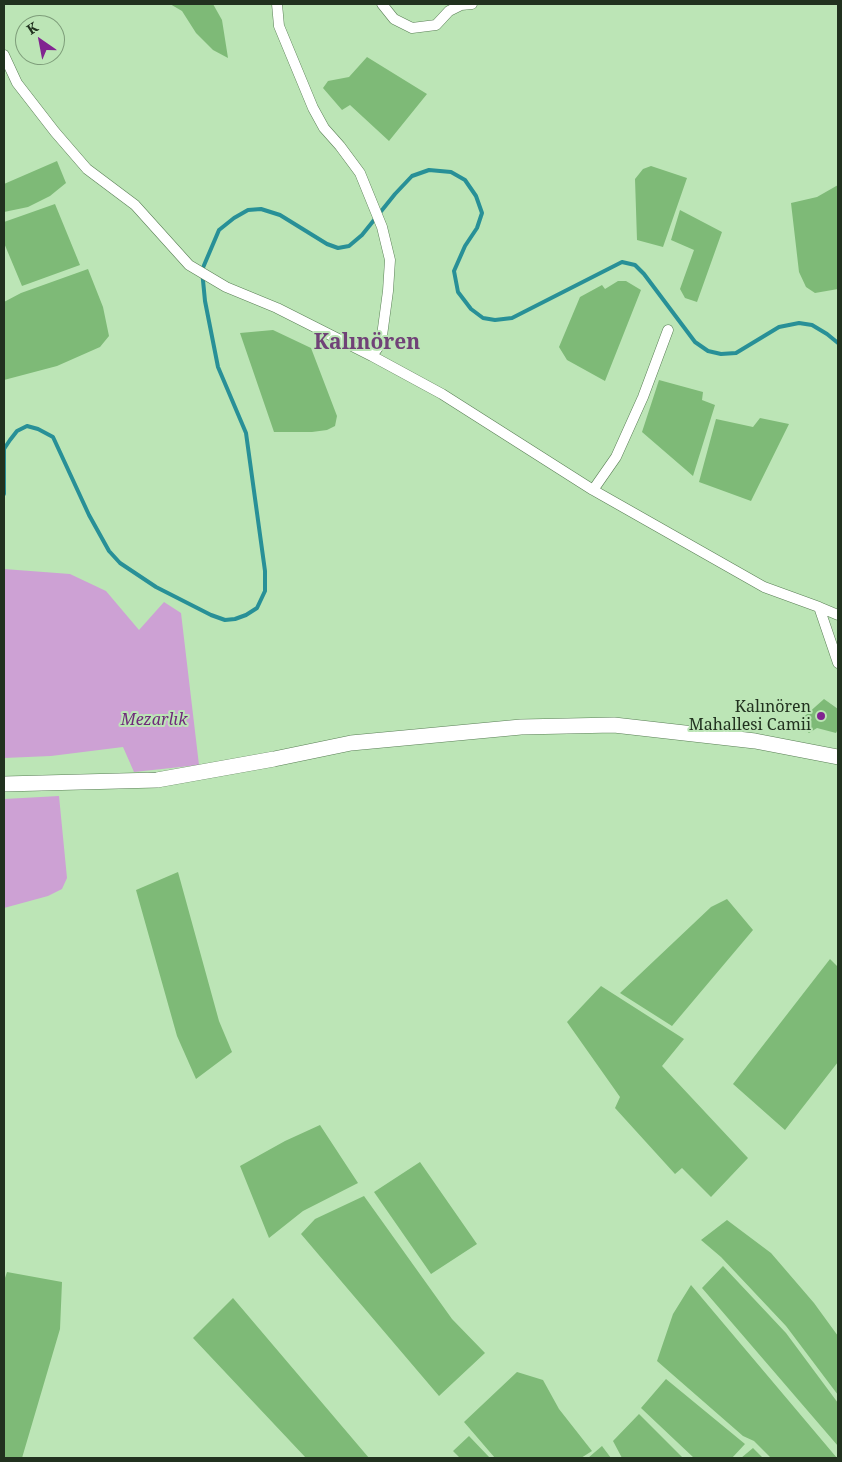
<!DOCTYPE html>
<html>
<head>
<meta charset="utf-8">
<style>
	body { margin:0 }
	#map { position:relative; width:842px; height:1462px; overflow:hidden; background:#bce5b6; font-family:"Noto Serif",serif }
	canvas { display:block }
	.frame { position:absolute; inset:0; border:5px solid #21311f; pointer-events:none }
	.north { position:absolute; left:15px; top:15px; width:50px; height:50px; box-sizing:border-box; background:#bce5b6; border:1px solid #7e9d7a; border-radius:50%; rotate:327deg; font-size:14px; font-weight:700; line-height:20px; text-align:center; color:#21311f }
	.north::after { content:''; display:block; margin:auto; width:18px; height:22px; background:#812490; clip-path:polygon(50% 0,100% 100%,50% 72%,0 100%) }
</style>
</head>
<body>
<div id="map">
<canvas width="842" height="1462"></canvas>
<div class="frame"></div>
<div class="north">K</div>
</div>
<script>
const ctx = document.querySelector('canvas').getContext('2d');
ctx.lineJoin = 'round';
function fill(path, color) {
  ctx.fillStyle = color;
  ctx.fill(path, 'evenodd');
}
function toPath(rows) {
  const path = new Path2D();
  for (const r of rows) {
    path.moveTo(r[0], r[1]);
    for (let i = 2; i < r.length; i += 2) path.lineTo(r[i], r[i + 1]);
  }
  return path;
}
function strokePath(path, color, width, dash) {
  ctx.strokeStyle = color;
  ctx.lineWidth = width;
  ctx.lineCap = dash ? 'butt' : 'round';
  ctx.setLineDash(dash || []);
  ctx.stroke(path);
}
function drawText(font, color, halo, rows, align = 'center') {
  ctx.font = font + ' "Noto Serif",serif';
  ctx.lineWidth = 4;
  ctx.setLineDash([]);
  ctx.textBaseline = 'middle';
  ctx.strokeStyle = halo;
  ctx.fillStyle = color;
  for (const [text, x, y, turn = 0] of rows) {
    ctx.save();
    ctx.translate(x, y);
    ctx.rotate((+turn || 0) * Math.PI / 180);
    ctx.textAlign = isNaN(turn) ? turn : align;
    if (halo) ctx.strokeText(text, 0, 0);
    ctx.fillText(text, 0, 0);
    ctx.restore();
  }
}
const green = toPath([
	[4,569,70,574,106,591,139,630,164,602,181,613,199,765,134,772,123,747,51,756,4,758],
	[59,796,67,878,62,889,48,896,4,908,4,799]
]);
const stream = toPath([
	[4,494,4,449,10,440,17,431,27,426,38,429,53,437,89,515,109,551,120,563,156,587,211,615,225,620,235,619,246,615,257,608,265,591,265,571,246,433,218,367,205,301,202,270,219,230,234,218,248,210,261,209,280,215,327,244,338,248,349,246,362,235,395,194,412,176,429,170,451,172,465,180,476,196,482,213,477,228,465,246,454,271,458,292,471,309,483,318,495,320,512,318,622,262,635,265,644,274,695,342,708,351,721,354,736,353,779,327,799,323,812,325,827,334,838,343]
]);
const building = toPath([
	[170,4,213,4,222,20,228,58,213,50,196,33,182,11],
	[367,57,427,94,389,141,350,105,342,110,323,88,328,81,349,77],
	[57,161,66,183,50,196,28,207,4,212,4,184],
	[651,166,687,178,663,247,637,240,635,179,643,169],
	[838,185,838,289,815,293,806,287,799,272,791,203,817,197],
	[55,204,80,265,22,286,4,243,4,222],
	[680,210,722,232,697,302,685,298,680,289,694,250,671,240],
	[88,269,103,307,109,336,100,347,57,366,4,380,4,302,21,293],
	[618,281,626,281,641,290,605,381,567,360,559,347,580,297,602,285,605,289],
	[273,330,311,348,337,416,335,426,327,430,312,432,274,432,240,333],
	[659,380,703,392,702,400,715,405,693,476,642,432],
	[760,418,789,424,751,501,699,482,716,419,753,427],
	[824,699,838,709,838,729,836,733,817,728,809,733,797,723],
	[178,872,219,1021,232,1052,196,1079,177,1036,136,890],
	[727,899,753,930,672,1026,620,993,711,907],
	[830,959,838,967,838,1062,785,1130,733,1084],
	[601,986,684,1039,662,1066,748,1158,711,1197,682,1168,675,1174,615,1108,620,1097,567,1022],
	[320,1125,358,1183,303,1211,269,1238,240,1166,285,1141],
	[420,1162,477,1244,431,1274,374,1192],
	[364,1196,452,1319,485,1353,439,1396,301,1234,315,1219],
	[727,1220,771,1253,814,1303,838,1336,838,1395,786,1326,721,1257,701,1240],
	[723,1266,786,1333,838,1403,838,1446,702,1288],
	[7,1272,62,1282,60,1329,22,1458,4,1458,4,1281],
	[691,1285,837,1458,771,1458,754,1441,743,1436,657,1361,673,1314],
	[233,1298,369,1458,306,1458,193,1338],
	[517,1372,543,1380,559,1409,592,1451,581,1458,495,1458,464,1422],
	[666,1379,745,1444,732,1458,694,1458,641,1408],
	[639,1414,683,1458,622,1458,613,1441],
	[469,1436,490,1458,460,1458,453,1451],
	[602,1446,611,1458,588,1458],
	[753,1448,763,1458,741,1458]
]);
const street = toPath([
	[277,4,279,26,313,108,324,128,340,146,360,173,382,227,390,260,388,291,381,343,372,356],
	[382,4,394,19,412,28,436,25,449,11,461,5,472,4],
	[4,55,17,83,55,132,87,169,135,205,189,265,226,287,277,308,372,356,442,394,593,490,764,587,819,607,838,615],
	[593,490,616,457,643,397,668,330],
	[819,607,838,663]
]);
const secondary = toPath([
	[4,784,157,780,274,759,351,743,521,727,614,725,755,741,838,757]
]);
const markers = [
	[821,716,5,"#812490"]
];
const poiNames = [
	["Kalınören",811,707],
	["Mahallesi Camii",811,725]
];
const parkNames = [
	["Mezarlık",154,720]
];
const districtNames = [
	["Kalınören",367,343]
];
fill(green, '#cda1d4');
strokePath(stream, '#289097', 4);
fill(building, '#7eba77');
strokePath(street, '#597f55', 11);
strokePath(secondary, '#597f55', 16);
strokePath(street, '#fff', 10);
strokePath(secondary, '#fff', 15);
for (const [x, y, r, color] of markers) {
  const dot = new Path2D();
  dot.arc(x, y, r, 0, 2 * Math.PI);
  ctx.fillStyle = color;
  ctx.fill(dot);
  strokePath(dot, '#bce5b6', 2);
}
drawText('16px', '#21311f', '#bce5b6', poiNames, 'right');
drawText('italic 16px', '#6f297a', '#bce5b6', parkNames);
drawText('bold 21px', '#704277', '#bce5b6', districtNames);
</script>
</body>
</html>
